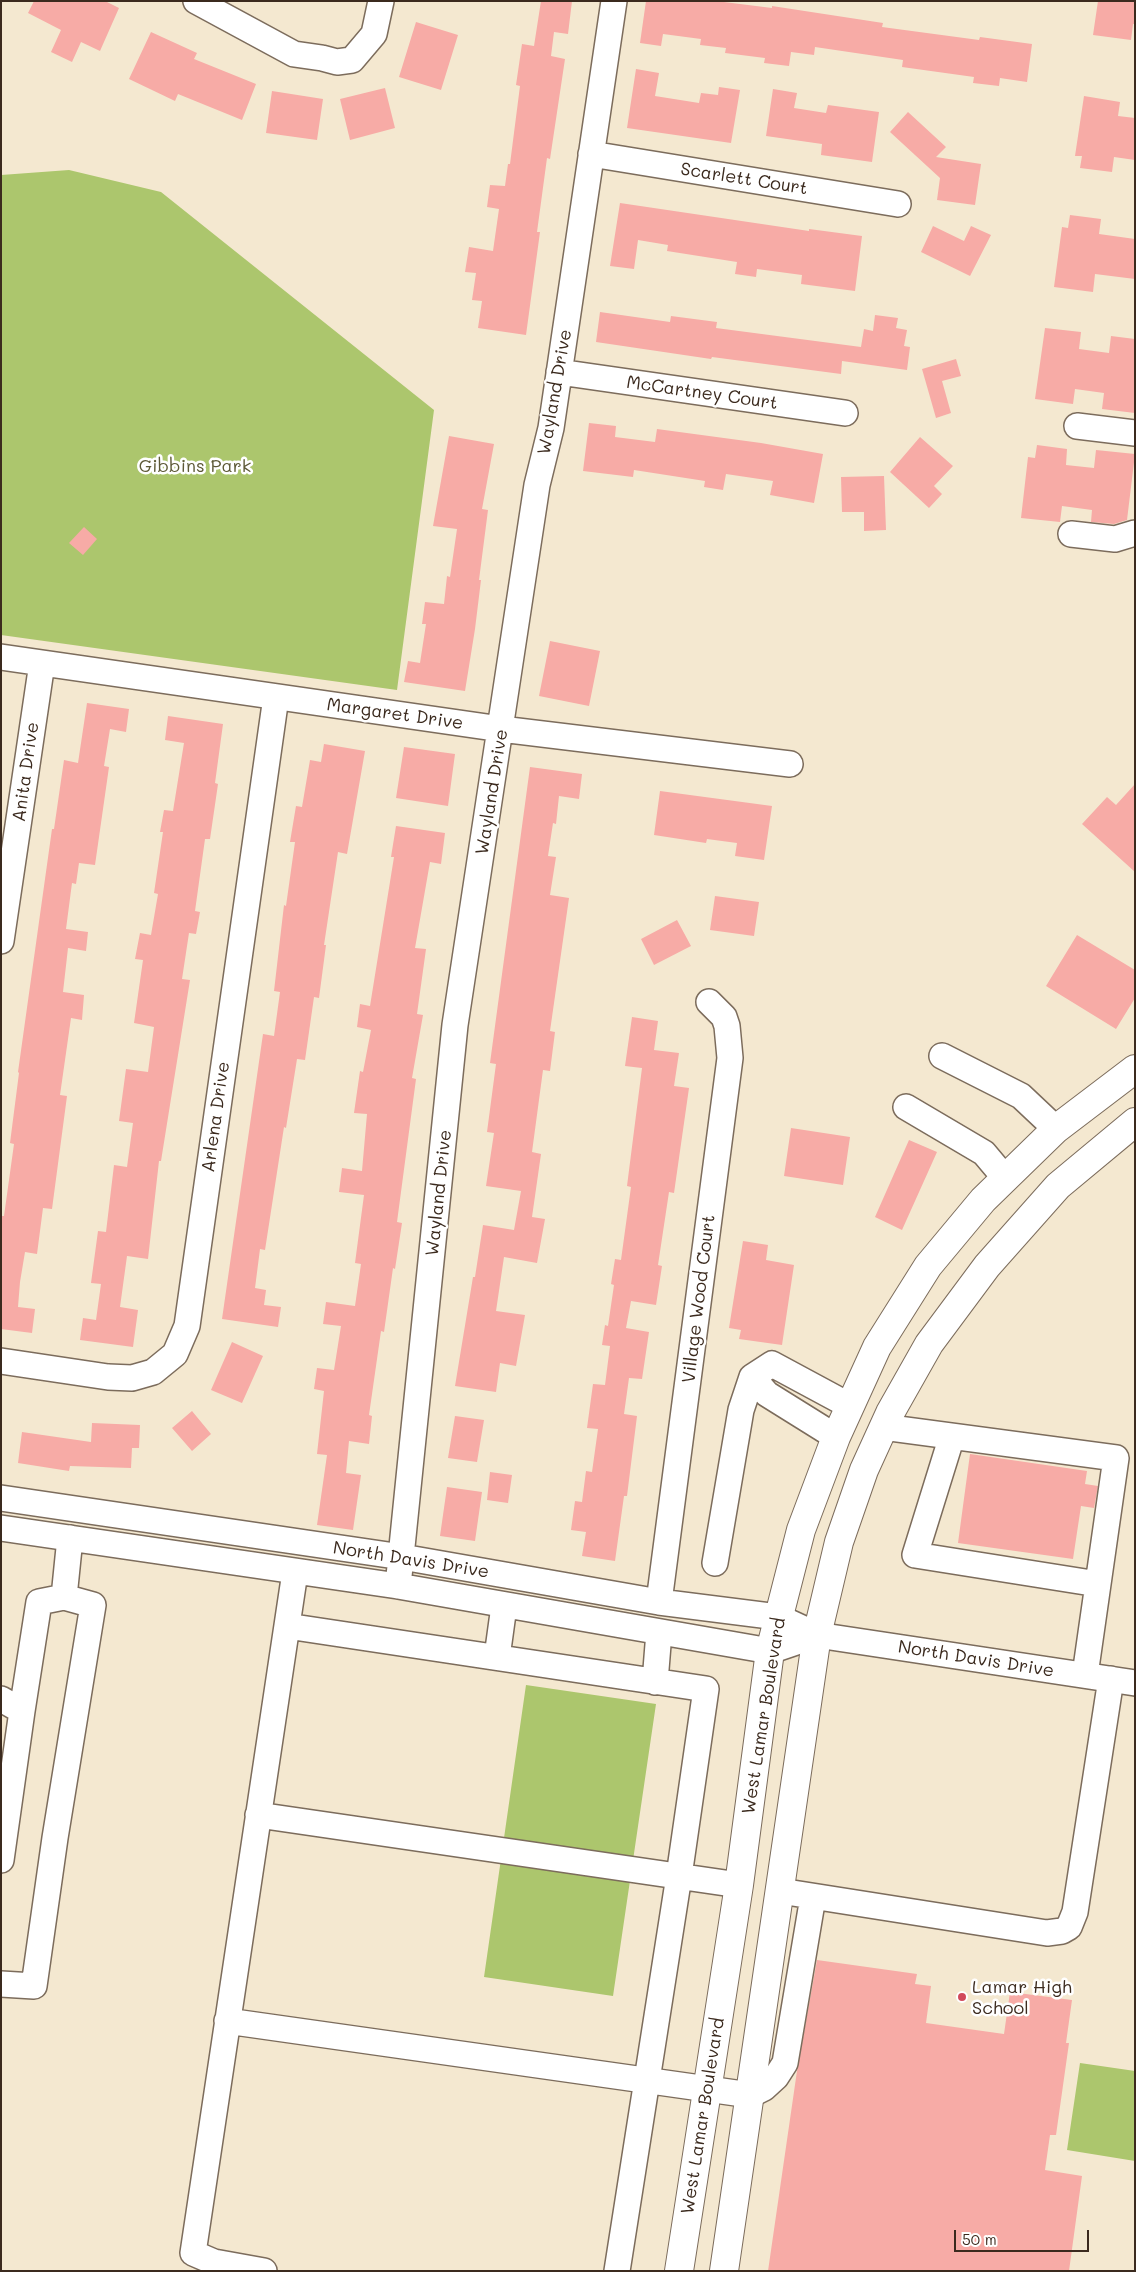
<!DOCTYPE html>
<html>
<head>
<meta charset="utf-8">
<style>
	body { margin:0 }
	#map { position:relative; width:1136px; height:2272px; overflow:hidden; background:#f4e8d0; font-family:Mali,sans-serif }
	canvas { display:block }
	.frame { position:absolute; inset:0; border:2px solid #3b2a1e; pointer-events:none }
	.scale { position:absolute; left:954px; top:2230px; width:135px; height:22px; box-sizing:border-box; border:2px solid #3b2a1e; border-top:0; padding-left:6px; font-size:15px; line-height:18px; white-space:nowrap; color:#3b2a1e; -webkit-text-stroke:4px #fff; paint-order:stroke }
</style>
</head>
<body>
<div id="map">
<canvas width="1136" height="2272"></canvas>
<div class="frame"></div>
<div class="scale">50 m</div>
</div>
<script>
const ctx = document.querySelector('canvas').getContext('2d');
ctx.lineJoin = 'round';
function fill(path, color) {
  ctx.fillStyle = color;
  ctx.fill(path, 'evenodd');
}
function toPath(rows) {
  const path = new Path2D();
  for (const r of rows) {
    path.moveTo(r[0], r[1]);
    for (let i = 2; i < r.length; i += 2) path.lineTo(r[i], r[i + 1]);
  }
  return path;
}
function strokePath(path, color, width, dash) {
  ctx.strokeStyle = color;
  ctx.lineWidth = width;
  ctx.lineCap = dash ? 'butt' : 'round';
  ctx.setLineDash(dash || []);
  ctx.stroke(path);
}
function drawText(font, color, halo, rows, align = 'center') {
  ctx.font = font + ' Mali,sans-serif';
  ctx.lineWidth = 5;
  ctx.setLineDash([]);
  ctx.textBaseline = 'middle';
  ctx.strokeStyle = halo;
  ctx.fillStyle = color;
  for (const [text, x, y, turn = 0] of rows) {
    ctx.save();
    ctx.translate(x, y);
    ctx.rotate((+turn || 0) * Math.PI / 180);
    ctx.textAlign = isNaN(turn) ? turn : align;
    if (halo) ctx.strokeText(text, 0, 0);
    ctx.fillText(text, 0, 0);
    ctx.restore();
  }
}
const green = toPath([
	[69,170,161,192,434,410,397,690,1,635,1,175],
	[526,1685,656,1704,613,1996,484,1977],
	[1080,2063,1135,2071,1135,2161,1067,2150]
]);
const building = toPath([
	[34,1,105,1,119,8,100,51,81,42,72,62,51,52,61,30,28,13],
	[541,1,572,1,568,34,554,32,551,56,565,59,550,159,547,158,537,232,540,232,526,335,478,328,482,301,472,300,476,273,465,272,469,247,493,251,499,209,487,207,490,185,505,186,508,164,510,164,520,86,516,85,522,44,534,46],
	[646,1,716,1,772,8,772,6,883,23,882,27,979,40,980,37,1032,44,1027,82,1000,78,999,86,973,83,974,77,902,67,903,60,815,47,814,55,791,52,789,66,764,63,765,58,725,53,726,48,700,45,701,39,663,34,661,46,640,43],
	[1098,1,1135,1,1135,24,1133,24,1131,40,1093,35],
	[416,22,458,35,441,90,399,77],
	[151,32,197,53,194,59,256,84,242,120,178,94,175,101,129,79],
	[636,69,659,73,655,96,699,103,701,93,718,95,719,87,740,90,731,143,627,128],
	[385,88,395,128,350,140,340,99],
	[773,89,797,93,794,108,826,113,828,105,879,112,872,162,821,155,822,144,766,136],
	[272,91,323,99,317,140,266,133],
	[1084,96,1120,102,1118,116,1135,118,1135,160,1114,157,1112,172,1080,168,1082,156,1075,156],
	[908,112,946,147,936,157,981,164,975,205,937,200,940,178,890,132],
	[620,203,809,231,809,229,862,236,855,291,801,284,802,275,757,269,756,277,735,274,737,262,667,251,668,245,638,240,634,269,610,266],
	[1070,215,1101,219,1099,234,1135,239,1135,279,1095,274,1093,292,1054,287,1062,227,1068,228],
	[933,226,964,241,971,226,991,235,970,276,921,252],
	[600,312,670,322,671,316,717,322,716,328,861,347,864,329,873,331,875,315,898,318,896,328,907,330,904,346,910,347,907,370,842,361,841,374,712,357,711,359,596,342],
	[1045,328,1081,332,1079,349,1109,353,1111,336,1135,339,1135,413,1102,409,1104,393,1075,389,1073,404,1035,399],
	[956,359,961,376,942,381,951,413,936,418,922,369],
	[589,423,616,426,615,437,655,442,657,429,761,443,823,454,814,503,770,495,773,481,726,474,723,490,704,487,705,481,634,470,633,477,583,471],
	[449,436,494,444,482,509,488,510,479,580,481,580,475,629,465,691,404,682,408,661,420,663,426,624,422,624,425,602,444,604,447,576,450,577,457,529,433,526],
	[920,437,953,466,934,486,942,494,929,508,890,472],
	[1037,445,1067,449,1066,465,1094,468,1096,450,1135,454,1127,520,1114,524,1091,522,1092,510,1062,506,1060,522,1021,518,1028,457,1035,458],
	[884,476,886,530,864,531,864,512,842,512,841,477],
	[84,527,97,539,83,555,69,543],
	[550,641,600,651,589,706,539,696],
	[87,703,129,709,126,732,110,729,104,766,109,767,95,865,79,863,76,884,72,883,66,929,88,932,86,951,68,948,63,992,84,995,82,1020,71,1018,60,1095,67,1096,52,1209,43,1208,37,1254,25,1252,20,1282,18,1307,35,1309,32,1333,1,1329,1,1216,4,1216,14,1144,10,1143,19,1073,18,1072,52,829,54,829,64,760,78,763],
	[168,716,223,724,215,783,218,784,210,839,205,839,195,911,200,912,196,934,189,933,182,979,190,980,161,1161,159,1161,148,1259,127,1256,120,1307,138,1310,133,1347,80,1340,83,1318,96,1320,101,1284,91,1283,98,1231,106,1232,114,1165,127,1167,133,1123,119,1121,126,1069,148,1072,154,1027,134,1023,143,960,135,959,140,933,151,935,158,894,154,893,163,832,160,832,164,810,173,811,184,743,165,740],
	[324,744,365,751,347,854,338,852,324,945,326,945,319,998,314,997,305,1060,297,1059,286,1128,284,1127,265,1250,260,1249,255,1288,266,1290,264,1305,281,1307,278,1327,222,1319,263,1034,274,1036,280,992,274,991,284,905,286,906,295,842,290,842,296,806,302,807,310,760,321,762],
	[404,747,455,754,448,806,396,798],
	[530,767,582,774,579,799,559,796,556,824,553,823,548,856,556,857,550,895,569,898,550,1031,555,1032,550,1071,543,1070,532,1152,541,1154,532,1217,545,1219,537,1263,504,1257,496,1311,525,1315,516,1366,500,1363,496,1392,455,1386,473,1277,475,1277,483,1225,514,1230,521,1191,486,1186,494,1133,487,1132,496,1064,490,1063],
	[1135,784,1135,872,1082,824,1107,797,1116,805],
	[660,791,772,806,764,860,735,856,737,843,707,839,706,843,654,835],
	[396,826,445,833,441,864,430,862,415,948,426,949,417,1014,423,1015,412,1078,416,1079,397,1222,402,1223,395,1269,393,1268,384,1332,381,1331,369,1415,372,1416,369,1444,349,1441,346,1473,361,1475,353,1530,317,1525,327,1455,317,1454,324,1391,314,1389,317,1368,334,1370,341,1326,323,1324,326,1302,355,1306,361,1264,355,1263,364,1195,339,1192,342,1168,362,1171,367,1114,354,1113,360,1071,363,1072,371,1030,357,1027,360,1004,370,1006,394,857,391,857],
	[715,896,759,902,754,936,710,930],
	[677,920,691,946,654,965,641,939],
	[1077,935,1135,970,1135,998,1116,1029,1046,986],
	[632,1017,658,1021,654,1050,679,1053,674,1086,689,1088,674,1193,669,1192,658,1265,662,1266,656,1305,631,1301,626,1328,649,1332,642,1379,629,1378,624,1414,637,1416,627,1496,624,1496,615,1561,582,1556,586,1532,571,1530,575,1501,582,1502,586,1471,592,1472,598,1429,587,1428,593,1384,605,1385,610,1346,602,1345,605,1325,608,1326,614,1285,611,1284,615,1259,621,1260,631,1187,627,1186,642,1068,625,1066],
	[791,1128,850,1137,843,1185,784,1176],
	[909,1140,937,1152,902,1230,875,1217],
	[743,1241,768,1245,766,1260,794,1265,782,1345,739,1339,741,1330,729,1328],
	[232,1342,263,1356,242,1403,211,1390],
	[192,1411,211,1434,192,1451,172,1428],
	[455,1416,484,1420,477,1462,448,1458],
	[92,1423,140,1425,139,1448,132,1448,131,1468,70,1466,69,1471,18,1463,22,1432,91,1442],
	[970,1454,1087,1471,1085,1484,1098,1486,1094,1508,1081,1506,1073,1559,958,1543],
	[490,1472,512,1475,508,1503,487,1500],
	[447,1487,482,1492,475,1541,440,1536],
	[817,1960,917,1974,915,1984,931,1986,926,2023,1004,2034,1010,1992,1072,2000,1066,2043,1069,2043,1056,2135,1050,2135,1045,2170,1082,2176,1069,2271,768,2271,797,2071]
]);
const minor = toPath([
	[196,1,294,54,322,58,337,62,352,60,374,34,381,1],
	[591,154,898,204],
	[559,372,845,413],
	[1077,426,1135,433],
	[1071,534,1115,539,1135,533],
	[1,657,501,729,790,764],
	[1,941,42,663],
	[942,1056,1021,1096,1056,1129],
	[906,1107,984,1153,1005,1178],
	[1,1361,108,1377,132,1378,153,1372,175,1354,187,1326,276,697],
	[752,1377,767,1394,836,1437],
	[883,1427,1116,1458,1085,1675],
	[952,1436,915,1555,1098,1584],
	[1,1498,402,1557,659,1602,778,1617,817,1635,1135,1683],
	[1,1528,398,1586,770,1651,817,1635],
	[715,1563,741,1410,752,1377,772,1364,850,1406],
	[398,1586,455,1025,537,485,551,428,614,1],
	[659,1602,730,1058,727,1026,724,1017,709,1002],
	[287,1626,706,1689,679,1876,617,2271],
	[497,1657,504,1606],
	[655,1682,659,1632],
	[1,1699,22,1711,1,1860],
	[22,1711,39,1602,64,1597,70,1538],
	[258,1815,739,1885],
	[780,1891,1047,1933,1062,1931,1069,1927,1075,1912,1111,1679],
	[1,1984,34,1986,55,1838,93,1605,64,1597],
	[227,2021,750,2095,764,2088,776,2077,785,2063,813,1897],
	[264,2271,214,2262,193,2253,295,1572]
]);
const major = toPath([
	[679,2271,739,1885,770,1651,801,1530,836,1437,877,1347,928,1266,983,1200,1056,1129,1135,1069],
	[724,2271,817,1635,839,1542,864,1470,890,1413,929,1344,987,1266,1058,1186,1135,1122]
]);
const markers = [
	[962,1997,5,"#d1495b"]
];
const streetNames = [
	["Scarlett Court",744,179,9],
	["Wayland Drive",555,392,-80],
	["McCartney Court",702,393,8],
	["Margaret Drive",395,714,8],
	["Anita Drive",26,772,-82],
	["Wayland Drive",492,792,-81],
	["Arlena Drive",216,1117,-82],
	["Wayland Drive",439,1193,-84],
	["Village Wood Court",699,1299,-83],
	["North Davis Drive",411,1560,9],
	["North Davis Drive",976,1659,9],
	["West Lamar Boulevard",764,1716,-81],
	["West Lamar Boulevard",703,2116,-81]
];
const parkNames = [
	["Gibbins Park",195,466]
];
const poiNames = [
	["Lamar High",972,1987],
	["School",972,2008]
];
fill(green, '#acc66d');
fill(building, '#f7aba6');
strokePath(minor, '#7c6c5c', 28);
strokePath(major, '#7c6c5c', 30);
strokePath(minor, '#fff', 25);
strokePath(major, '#fff', 28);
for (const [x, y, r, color] of markers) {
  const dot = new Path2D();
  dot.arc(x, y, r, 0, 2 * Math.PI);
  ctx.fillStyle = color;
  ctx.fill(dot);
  strokePath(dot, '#fff', 2);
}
drawText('18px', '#3b2a1e', '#fff', streetNames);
drawText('18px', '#5d5936', '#fff', parkNames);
drawText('18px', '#3b2a1e', '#fff', poiNames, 'left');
</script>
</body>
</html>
